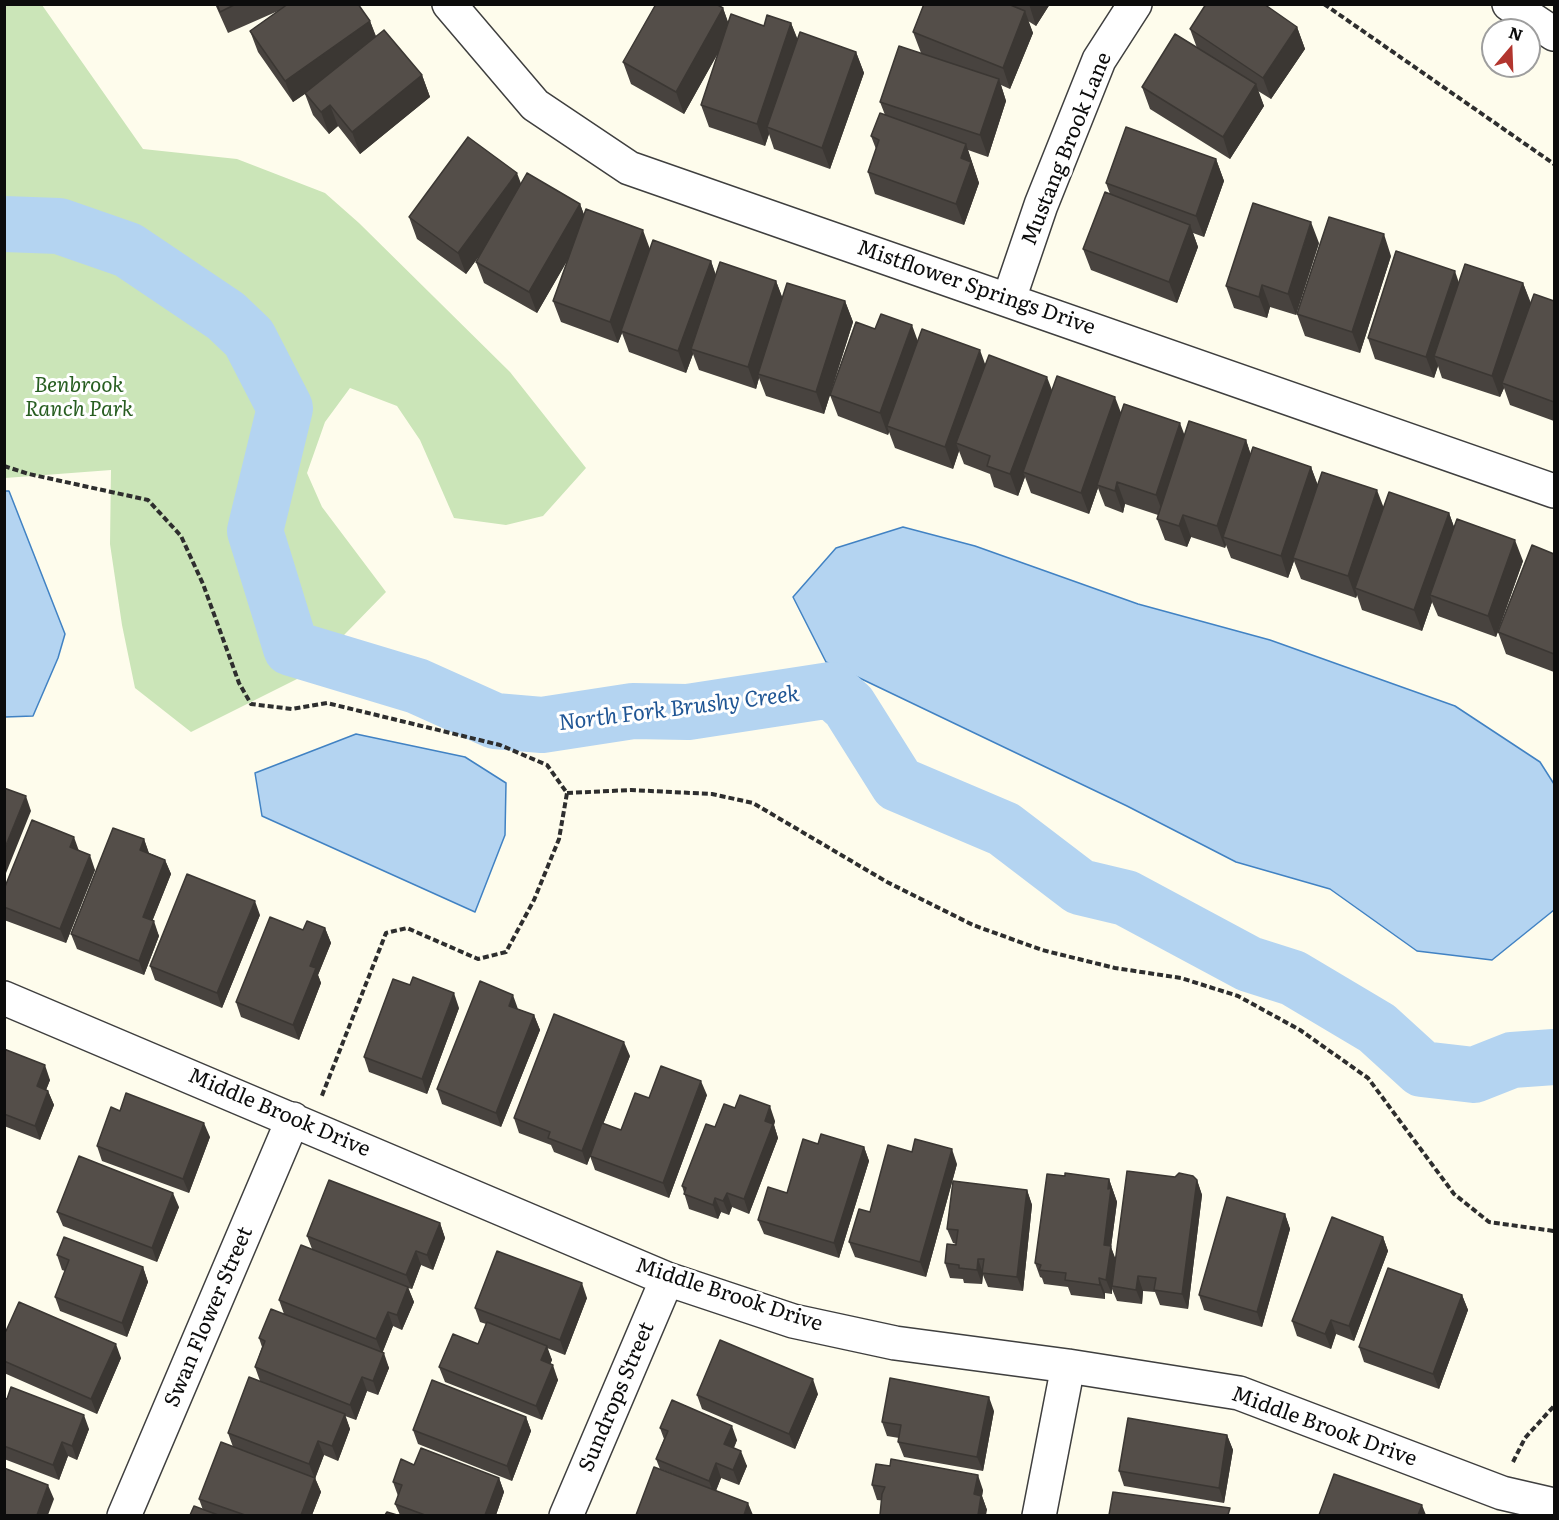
<!DOCTYPE html>
<html>
<head>
<meta charset="utf-8">
<style>
	body { margin:0 }
	#map { position:relative; width:1559px; height:1520px; overflow:hidden; background:#fefcec; font-family:Literata,serif }
	canvas { display:block }
	.frame { position:absolute; inset:0; border:6px solid #0c0c0c; pointer-events:none }
	.north { position:absolute; left:1481px; top:18px; width:60px; height:60px; box-sizing:border-box; background:#fff; border:2px solid #9e9e9e; border-radius:50%; rotate:19deg; font-size:16px; font-weight:700; line-height:24px; text-align:center; color:#0c0c0c }
	.north::after { content:''; display:block; margin:auto; width:21px; height:27px; background:#b2352e; clip-path:polygon(50% 0,100% 100%,50% 72%,0 100%) }
</style>
</head>
<body>
<div id="map">
<canvas width="1559" height="1520"></canvas>
<div class="frame"></div>
<div class="north">N</div>
</div>
<script>
const ctx = document.querySelector('canvas').getContext('2d');
ctx.lineJoin = 'round';
function fill(path, color) {
  ctx.fillStyle = color;
  ctx.fill(path, 'evenodd');
}
function toPath(rows) {
  const path = new Path2D();
  for (const r of rows) {
    path.moveTo(r[0], r[1]);
    for (let i = 2; i < r.length; i += 2) path.lineTo(r[i], r[i + 1]);
  }
  return path;
}
function strokePath(path, color, width, dash) {
  ctx.strokeStyle = color;
  ctx.lineWidth = width;
  ctx.lineCap = dash ? 'butt' : 'round';
  ctx.setLineDash(dash || []);
  ctx.stroke(path);
}
function drawText(font, color, halo, rows, align = 'center') {
  ctx.font = font + ' Literata,serif';
  ctx.lineWidth = 6;
  ctx.setLineDash([]);
  ctx.textBaseline = 'middle';
  ctx.strokeStyle = halo;
  ctx.fillStyle = color;
  for (const [text, x, y, turn = 0] of rows) {
    ctx.save();
    ctx.translate(x, y);
    ctx.rotate((+turn || 0) * Math.PI / 180);
    ctx.textAlign = isNaN(turn) ? turn : align;
    if (halo) ctx.strokeText(text, 0, 0);
    ctx.fillText(text, 0, 0);
    ctx.restore();
  }
}
const green = toPath([
	[5,4,42,5,143,149,237,159,325,193,359,223,510,372,586,468,543,516,506,525,454,518,420,440,397,406,350,388,325,422,307,473,322,507,386,592,305,675,191,732,135,688,122,625,110,544,111,470,5,478]
]);
const water = toPath([
	[5,491,9,491,65,634,58,658,33,716,5,717,5,491],
	[903,527,975,546,1138,604,1270,640,1455,706,1540,762,1554,784,1554,910,1492,960,1417,951,1330,889,1236,862,1127,806,826,662,793,597,836,548,903,527],
	[356,734,465,757,506,783,505,835,475,912,262,816,255,773,356,734]
]);
const river = toPath([
	[4,224,59,226,128,250,226,316,249,338,285,408,255,531,291,648,417,686,495,721,542,725,633,711,688,712,831,690,849,706,898,784,1004,829,1080,887,1126,898,1249,964,1293,978,1377,1028,1422,1069,1474,1075,1512,1060,1554,1057]
]);
const path = toPath([
	[1324,4,1554,164],
	[4,466,29,474,148,500,181,536,203,584,239,683,251,704,292,709,327,703,500,745,547,765,567,793,559,839,534,900,506,952,478,959,407,928,386,933,321,1098],
	[567,793,631,790,712,794,753,803,887,882,973,925,1042,950,1115,968,1181,978,1238,996,1300,1030,1368,1078,1454,1194,1489,1222,1554,1231],
	[1513,1462,1525,1438,1554,1406]
]);
const minor = toPath([
	[449,4,535,105,629,168,1554,491],
	[1009,299,1041,205,1099,60,1135,4],
	[4,998,667,1279,793,1321,895,1343,1068,1366,1239,1393,1502,1493,1554,1505],
	[124,1516,293,1119],
	[566,1516,667,1279],
	[1039,1516,1068,1366]
]);
const tertiary = toPath([
	[1509,4,1554,34]
]);
const wall = toPath([
	[215,4,358,4,370,21,376,36,422,75,430,97,360,154,338,126,329,134,313,115,305,94,293,102,258,52,250,31,278,11,228,33],
	[923,4,1050,4,1036,26,1028,21,1033,33,1010,89,1001,85,1006,101,988,157,968,150,979,183,964,225,875,194,868,172,876,149,871,136,885,115,880,102,921,53,913,32,923,6],
	[723,8,728,23,764,26,791,23,798,40,856,52,864,73,830,169,774,149,769,134,765,146,709,127,701,105,719,51,684,114,631,84,623,62],
	[1297,27,1305,49,1271,99,1258,91,1264,106,1230,159,1150,109,1142,87,1197,48,1190,29],
	[1216,159,1224,181,1204,237,1193,233,1198,247,1177,303,1091,270,1083,249,1110,194,1106,183],
	[521,184,580,204,584,215,650,249,711,261,716,275,776,281,782,297,845,301,853,322,824,414,766,396,759,378,756,389,699,370,693,354,686,373,629,352,622,333,618,343,561,322,553,301,568,259,537,313,484,283,476,262,481,253,466,274,417,239,409,217],
	[1319,243,1296,315,1270,307,1267,318,1234,308,1226,286],
	[1391,256,1360,353,1305,336,1297,314],
	[1459,283,1523,283,1531,303,1554,301,1554,421,1510,405,1504,388,1500,397,1442,378,1438,366,1434,378,1375,359,1368,338],
	[875,329,918,341,985,365,1052,391,1121,412,1184,435,1246,440,1251,455,1311,467,1317,484,1383,508,1449,513,1454,527,1523,561,1496,637,1438,616,1432,602,1422,631,1362,610,1357,595,1356,598,1301,579,1294,561,1288,578,1231,558,1226,545,1225,548,1191,537,1187,547,1165,540,1157,519,1158,515,1125,504,1123,513,1105,506,1098,488,1089,514,1031,493,1025,477,1018,496,994,487,990,474,964,464,959,451,953,469,895,448,889,432,888,435,838,416,830,395],
	[1554,554,1554,675,1554,672,1506,654,1498,632],
	[144,839,149,853,165,860,171,874,152,921,159,936,144,975,77,949,71,934],
	[79,851,95,870,66,943,4,920,4,889],
	[260,915,222,1008,155,980,150,966],
	[325,928,331,943,318,975,321,983,299,1040,241,1017,236,1002],
	[459,1008,427,1094,369,1072,364,1057],
	[518,1009,534,1015,540,1030,501,1127,442,1104,437,1089],
	[4,1049,50,1080,46,1090,48,1091,54,1105,40,1140,4,1126],
	[630,1056,603,1124,621,1130,649,1098,707,1095,669,1198,595,1170,590,1156,587,1165,554,1152,551,1145,519,1133,514,1118],
	[735,1108,775,1121,774,1125,778,1138,749,1214,732,1207,729,1215,721,1212,718,1219,689,1209,682,1186,715,1127],
	[120,1111,210,1137,189,1193,102,1161,97,1146],
	[818,1144,864,1147,869,1161,839,1258,764,1234,758,1220,787,1193],
	[957,1164,926,1277,855,1257,849,1242],
	[1109,1179,1117,1202,1111,1247,1115,1259,1197,1180,1202,1195,1188,1309,1160,1305,1155,1292,1143,1291,1142,1304,1117,1301,1112,1289,1112,1294,1105,1293,1105,1299,1071,1295,1068,1287,1044,1284,1042,1278,1040,1277,1035,1263],
	[1027,1190,1032,1205,1023,1291,988,1287,983,1275,982,1284,964,1283,963,1279,950,1278,945,1263,956,1244,953,1243,947,1229],
	[179,1207,157,1262,63,1226,57,1212],
	[1285,1214,1290,1229,1262,1327,1204,1310,1199,1295],
	[440,1223,445,1238,433,1270,421,1265,412,1289,408,1288,414,1302,402,1330,393,1326,382,1353,389,1368,378,1395,367,1391,356,1420,345,1416,350,1429,338,1461,324,1455,315,1478,321,1492,312,1515,190,1515,203,1510,199,1499,233,1447,228,1433,260,1381,255,1367,262,1347,259,1338,284,1314,279,1300,312,1249,307,1236],
	[1383,1237,1388,1251,1354,1341,1336,1334,1331,1349,1297,1336,1292,1321],
	[57,1255,143,1267,148,1282,127,1337,60,1311,55,1297,65,1271,62,1270],
	[1462,1295,1468,1310,1439,1389,1364,1362,1359,1347],
	[587,1298,565,1355,547,1348,552,1360,550,1364,558,1380,542,1420,445,1382,439,1367,478,1344,486,1324,480,1322,475,1308],
	[4,1330,121,1358,97,1414,4,1373],
	[818,1394,795,1449,702,1409,697,1395],
	[4,1398,89,1429,77,1460,68,1456,59,1480,4,1459],
	[994,1411,983,1471,904,1457,898,1442,899,1438,887,1436,882,1422],
	[526,1417,531,1431,512,1481,418,1444,413,1430],
	[660,1428,737,1440,734,1448,747,1466,739,1485,721,1478,716,1491,660,1469,656,1459,664,1439],
	[1227,1435,1233,1450,1224,1503,1124,1486,1119,1471],
	[414,1465,499,1478,504,1492,496,1515,400,1515,395,1504,398,1496,393,1482],
	[872,1485,983,1490,982,1496,987,1510,877,1500]
]);
const shadedWall = toPath([
	[1029,4,1050,4,1036,26],
	[723,8,731,30,684,114,676,92],
	[1025,11,1033,33,1010,89,1003,68],
	[370,21,378,43,293,102,285,81],
	[791,23,799,44,767,127,769,134,765,146,757,124],
	[1297,27,1305,49,1271,99,1263,78],
	[856,52,864,73,830,169,822,148],
	[422,75,430,97,360,154,352,132],
	[999,79,1006,101,988,157,980,135],
	[1256,84,1264,106,1230,159,1223,137],
	[330,105,338,126,329,134,321,112],
	[966,144,979,183,964,225,956,204,961,158],
	[1216,159,1224,181,1204,237,1196,216],
	[517,173,525,194,466,274,458,253],
	[580,204,588,225,537,313,529,292],
	[1311,222,1319,243,1296,315,1288,294],
	[1190,225,1198,247,1177,303,1169,282],
	[643,230,651,252,621,331,622,333,618,343,610,322],
	[1384,234,1391,256,1360,353,1352,332],
	[711,261,718,283,691,349,693,354,686,373,678,351],
	[1455,271,1462,292,1434,356,1438,366,1434,378,1426,357],
	[776,281,784,302,758,374,759,378,756,389,748,367],
	[1523,283,1531,305,1502,383,1504,388,1500,397,1492,376],
	[1262,285,1270,307,1267,318,1259,297],
	[845,301,853,322,824,414,816,392],
	[912,325,920,347,887,426,889,432,888,435,880,413],
	[980,350,988,372,956,443,959,451,953,469,945,447],
	[1047,377,1055,398,1023,472,1025,477,1018,496,1010,474],
	[1115,397,1123,418,1097,485,1098,488,1089,514,1081,493],
	[1180,423,1188,444,1164,516,1156,495],
	[1246,440,1253,462,1223,537,1226,545,1225,548,1217,526],
	[1311,467,1319,488,1293,558,1294,561,1288,578,1281,556],
	[1117,482,1125,504,1123,513,1115,491],
	[1377,490,1385,511,1355,588,1357,595,1356,598,1348,576],
	[1449,513,1457,535,1430,595,1432,602,1422,631,1414,610],
	[1183,515,1191,537,1187,547,1179,526],
	[1515,540,1523,561,1496,637,1488,616],
	[26,796,31,811,4,878,4,850],
	[74,837,79,851,70,847],
	[144,839,149,854,140,850],
	[90,855,95,870,66,943,60,929],
	[165,860,171,874,148,932,143,917],
	[255,901,260,915,222,1008,217,993],
	[154,921,159,936,144,975,139,961],
	[325,928,331,943,318,975,321,983,299,1040,293,1025,310,966],
	[454,993,459,1008,427,1094,422,1079],
	[513,995,518,1009,509,1006],
	[534,1015,540,1030,501,1127,496,1113],
	[624,1042,630,1056,587,1165,582,1151],
	[45,1065,50,1080,42,1100,37,1086],
	[701,1081,707,1095,669,1198,663,1183],
	[48,1091,54,1105,40,1140,35,1126],
	[770,1106,775,1121,774,1125,778,1138,749,1214,744,1199,765,1121],
	[204,1123,210,1137,189,1193,183,1179],
	[864,1147,869,1161,839,1258,834,1243],
	[952,1149,957,1164,926,1277,920,1262],
	[1109,1179,1117,1202,1111,1247,1116,1260,1112,1286,1112,1294,1106,1280,1104,1245],
	[1197,1180,1202,1195,1188,1309,1182,1294],
	[1027,1190,1032,1205,1023,1291,1017,1277],
	[173,1193,179,1207,157,1262,152,1248],
	[727,1193,732,1207,729,1215,723,1201],
	[715,1198,721,1212,718,1219,713,1205],
	[1285,1214,1290,1229,1262,1327,1257,1312],
	[440,1223,445,1238,433,1270,427,1255],
	[1383,1237,1388,1251,1354,1341,1349,1326],
	[416,1251,421,1265,412,1289,406,1275],
	[978,1259,983,1273,982,1284,977,1270],
	[143,1267,148,1282,127,1337,122,1323],
	[1138,1276,1143,1291,1142,1304,1136,1290],
	[1099,1278,1105,1293,1105,1299,1100,1285],
	[582,1283,587,1298,565,1355,560,1340],
	[408,1287,414,1302,402,1330,397,1315],
	[1462,1295,1468,1310,1439,1389,1433,1374],
	[388,1312,393,1326,382,1354,376,1339],
	[1331,1320,1336,1334,1331,1349,1325,1334],
	[116,1344,121,1358,97,1414,91,1399],
	[547,1346,552,1360,546,1375,541,1360],
	[384,1353,389,1368,378,1395,373,1381],
	[553,1365,558,1380,542,1420,536,1406],
	[362,1377,367,1391,356,1420,350,1405],
	[813,1379,818,1394,795,1449,789,1434],
	[989,1397,994,1411,983,1471,977,1457],
	[345,1414,350,1429,338,1461,332,1446],
	[84,1415,89,1429,77,1460,72,1446],
	[526,1417,531,1431,512,1481,507,1466],
	[732,1426,737,1440,729,1458,724,1444],
	[1227,1435,1233,1450,1224,1503,1219,1488],
	[318,1441,324,1455,315,1479,309,1464],
	[62,1442,68,1456,59,1480,53,1465],
	[741,1451,747,1466,739,1485,733,1470],
	[716,1463,721,1478,714,1495,709,1481],
	[978,1475,983,1490,982,1496,987,1510,986,1515,978,1515,974,1494],
	[315,1478,321,1492,312,1515,301,1515],
	[499,1478,504,1492,496,1515,485,1515],
	[48,1485,54,1499,48,1515,37,1515],
	[748,1503,753,1515,744,1515],
	[1422,1505,1426,1515,1418,1515]
]);
const building = toPath([
	[217,4,236,4,220,12,217,4],
	[288,4,358,4,370,21,285,81,250,31,288,4],
	[656,4,716,4,723,8,676,92,623,62,656,4],
	[924,4,1008,4,1025,11,1003,68,913,32,924,4],
	[1206,4,1264,4,1297,27,1263,78,1190,29,1206,4],
	[731,14,764,26,767,15,791,23,757,124,701,105,731,14],
	[384,30,422,75,352,132,330,105,321,112,305,93,384,30],
	[800,32,856,52,822,148,767,127,800,32],
	[1175,34,1256,84,1223,137,1142,87,1175,34],
	[899,46,999,79,980,135,880,102,899,46],
	[880,113,966,144,961,158,971,162,956,204,868,172,879,140,871,136,880,113],
	[1126,127,1216,159,1196,216,1106,183,1126,127],
	[468,137,517,173,458,253,409,217,468,137],
	[527,173,580,204,529,292,476,262,527,173],
	[1105,192,1190,225,1169,282,1083,249,1105,192],
	[1253,203,1311,222,1288,294,1262,285,1259,297,1226,286,1253,203],
	[586,209,643,230,610,322,553,301,586,209],
	[1329,217,1384,234,1352,332,1297,314,1329,217],
	[653,240,711,261,678,351,621,331,653,240],
	[1396,251,1455,271,1426,357,1368,338,1396,251],
	[720,262,776,281,748,367,691,349,720,262],
	[1465,264,1523,283,1492,376,1434,356,1465,264],
	[787,283,845,301,816,392,758,374,787,283],
	[1534,294,1554,301,1554,402,1502,383,1534,294],
	[881,314,912,325,880,413,830,395,856,322,875,329,881,314],
	[922,329,980,350,945,447,887,426,922,329],
	[989,355,1047,377,1010,474,987,466,990,456,956,443,989,355],
	[1057,376,1115,397,1081,493,1023,472,1057,376],
	[1124,404,1180,423,1156,495,1117,482,1115,491,1097,485,1124,404],
	[1189,421,1246,440,1217,526,1183,515,1179,526,1157,519,1189,421],
	[1253,447,1311,467,1281,556,1223,537,1253,447],
	[1322,472,1377,490,1348,576,1293,558,1322,472],
	[1389,492,1449,513,1414,610,1355,588,1389,492],
	[1457,519,1515,540,1488,616,1430,595,1457,519],
	[1532,545,1554,554,1554,654,1498,632,1532,545],
	[4,788,26,796,4,850,4,788],
	[32,820,74,837,70,847,90,855,60,929,4,907,4,889,32,820],
	[113,828,144,839,140,850,165,860,143,917,154,921,139,961,71,934,113,828],
	[187,874,255,901,217,993,150,966,187,874],
	[270,917,303,930,307,921,325,928,310,966,316,968,293,1025,236,1002,270,917],
	[413,977,454,993,422,1079,364,1057,393,979,410,985,413,977],
	[480,981,513,995,509,1006,534,1015,496,1113,437,1089,480,981],
	[554,1014,624,1042,582,1151,548,1138,550,1132,514,1118,554,1014],
	[4,1049,45,1065,37,1086,48,1091,35,1126,4,1114,4,1049],
	[661,1066,701,1081,663,1183,590,1156,602,1123,621,1130,635,1093,649,1098,661,1066],
	[126,1093,204,1123,183,1179,97,1146,111,1107,120,1111,126,1093],
	[740,1095,770,1106,765,1121,773,1124,744,1199,727,1193,723,1201,715,1198,713,1205,684,1194,686,1188,682,1186,706,1124,715,1127,724,1104,735,1108,740,1095],
	[821,1134,864,1147,834,1243,758,1220,768,1187,787,1193,803,1139,818,1144,821,1134],
	[915,1139,952,1149,920,1262,849,1242,859,1209,870,1212,888,1145,912,1152,915,1139],
	[79,1156,173,1193,152,1248,57,1212,79,1156],
	[1127,1171,1175,1177,1179,1173,1193,1176,1197,1180,1182,1294,1154,1290,1156,1278,1138,1276,1136,1290,1112,1286,1127,1171],
	[1065,1173,1109,1179,1108,1189,1111,1188,1104,1245,1111,1246,1106,1280,1099,1278,1100,1285,1065,1280,1066,1273,1039,1270,1041,1265,1035,1263,1047,1174,1065,1176,1065,1173],
	[329,1180,440,1223,427,1255,416,1251,406,1275,307,1236,329,1180],
	[953,1181,1027,1190,1017,1277,982,1273,984,1259,978,1259,977,1270,959,1268,959,1265,945,1263,947,1244,956,1245,958,1230,947,1229,953,1181],
	[1227,1197,1285,1214,1257,1312,1199,1295,1227,1197],
	[1332,1217,1383,1237,1349,1326,1331,1320,1325,1334,1292,1321,1332,1217],
	[64,1237,143,1267,122,1323,55,1297,69,1260,57,1255,64,1237],
	[301,1245,408,1287,397,1315,388,1312,376,1339,279,1300,301,1245],
	[497,1251,582,1283,560,1340,475,1308,497,1251],
	[1388,1268,1462,1295,1433,1374,1359,1347,1388,1268],
	[19,1302,116,1344,91,1399,4,1361,4,1330,6,1331,19,1302],
	[271,1309,384,1353,373,1381,362,1377,350,1405,255,1367,265,1341,259,1338,271,1309],
	[487,1322,547,1346,541,1360,553,1365,536,1406,439,1367,453,1334,478,1344,487,1322],
	[720,1340,813,1379,789,1434,697,1395,720,1340],
	[249,1377,345,1414,332,1446,318,1441,309,1464,228,1433,249,1377],
	[890,1378,989,1397,977,1457,898,1442,901,1425,882,1422,890,1378],
	[432,1380,526,1417,507,1466,413,1430,432,1380],
	[11,1387,84,1415,72,1446,62,1442,53,1465,4,1446,4,1398,7,1399,11,1387],
	[672,1400,732,1426,724,1444,741,1451,733,1470,716,1463,709,1481,656,1459,668,1431,660,1428,672,1400],
	[1128,1418,1227,1435,1219,1488,1119,1471,1128,1418],
	[221,1442,315,1478,301,1515,245,1515,199,1499,221,1442],
	[421,1448,499,1478,485,1515,425,1515,395,1504,402,1485,393,1482,401,1459,414,1465,421,1448],
	[891,1459,978,1475,974,1494,981,1496,978,1515,880,1515,882,1494,885,1487,872,1485,876,1464,890,1466,891,1459],
	[654,1467,748,1503,744,1515,636,1515,654,1467],
	[4,1468,48,1485,37,1515,4,1515,4,1468],
	[1334,1474,1422,1505,1418,1515,1319,1515,1334,1474],
	[1113,1492,1230,1508,1228,1515,1109,1515,1113,1492],
	[194,1506,218,1515,190,1515,194,1506],
	[387,1512,397,1515,385,1515,387,1512]
]);
const streetNames = [
	["Mustang Brook Lane",1067,149,-68],
	["Mistflower Springs Drive",976,288,19],
	["Middle Brook Drive",279,1113,23],
	["Middle Brook Drive",729,1295,18],
	["Swan Flower Street",209,1317,-67],
	["Sundrops Street",617,1397,-67],
	["Middle Brook Drive",1324,1427,20]
];
const parkNames = [
	["Benbrook",79,386],
	["Ranch Park",79,410]
];
const waterNames = [
	["North Fork Brushy Creek",679,709,-7]
];
fill(green, '#cbe5b8');
fill(water, '#b4d4f1');
strokePath(water, '#4182c3', 1.5);
strokePath(river, '#b4d4f1', 56);
strokePath(minor, '#3f3f3f', 36);
strokePath(tertiary, '#3f3f3f', 36);
strokePath(path, '#2e2e2e', 4, [6, 3]);
strokePath(minor, '#fff', 33);
strokePath(tertiary, '#fff', 33);
fill(wall, '#48433f');
fill(shadedWall, '#3b3733');
fill(building, '#544e49');
strokePath(building, '#3b3733', 1.5);
drawText('21px', '#0c0c0c', '#fff', streetNames);
drawText('italic 21px', '#285e21', '#fff', parkNames);
drawText('italic 22px', '#1f5594', '#fff', waterNames);
</script>
</body>
</html>
